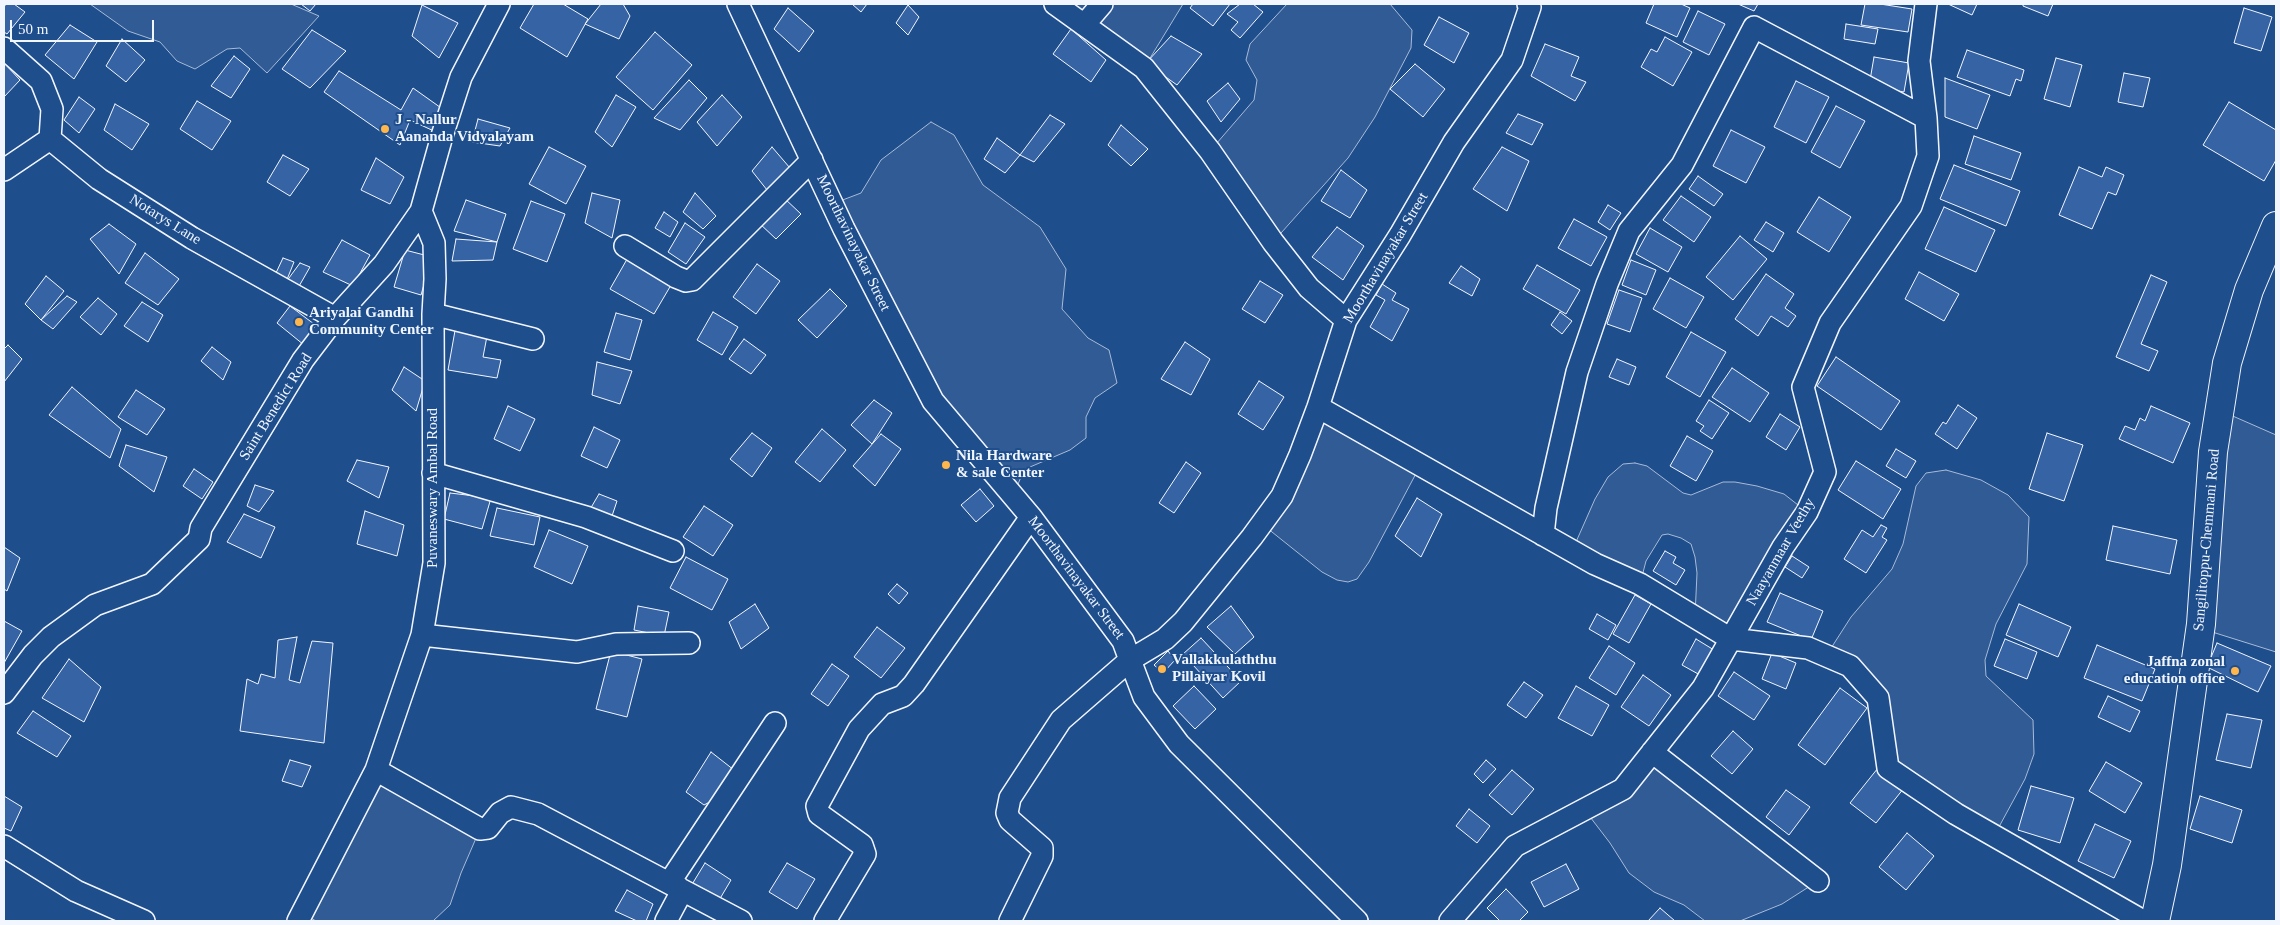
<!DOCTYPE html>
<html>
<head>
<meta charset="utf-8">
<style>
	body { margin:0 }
	#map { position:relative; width:2280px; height:925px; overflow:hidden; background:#1f4e8c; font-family:"Times New Roman",serif }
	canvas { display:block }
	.frame { position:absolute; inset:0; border:5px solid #f2f6ff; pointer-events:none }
	.scale { position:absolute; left:10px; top:20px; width:144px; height:22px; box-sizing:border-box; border:2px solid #f2f6ff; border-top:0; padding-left:6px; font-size:15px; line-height:18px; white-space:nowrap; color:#f2f6ff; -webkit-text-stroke:4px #1f4e8c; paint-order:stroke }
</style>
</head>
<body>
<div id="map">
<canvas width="2280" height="925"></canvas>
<div class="frame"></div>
<div class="scale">50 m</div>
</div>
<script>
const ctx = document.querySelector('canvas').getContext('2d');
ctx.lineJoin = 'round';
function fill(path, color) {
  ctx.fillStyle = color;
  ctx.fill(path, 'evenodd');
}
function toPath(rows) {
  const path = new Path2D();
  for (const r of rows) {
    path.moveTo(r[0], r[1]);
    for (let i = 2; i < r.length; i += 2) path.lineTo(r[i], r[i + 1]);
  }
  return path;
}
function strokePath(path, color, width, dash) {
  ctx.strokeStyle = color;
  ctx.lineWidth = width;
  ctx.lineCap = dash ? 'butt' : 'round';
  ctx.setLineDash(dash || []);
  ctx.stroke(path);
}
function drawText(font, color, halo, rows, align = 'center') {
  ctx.font = font + ' "Times New Roman",serif';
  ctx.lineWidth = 4;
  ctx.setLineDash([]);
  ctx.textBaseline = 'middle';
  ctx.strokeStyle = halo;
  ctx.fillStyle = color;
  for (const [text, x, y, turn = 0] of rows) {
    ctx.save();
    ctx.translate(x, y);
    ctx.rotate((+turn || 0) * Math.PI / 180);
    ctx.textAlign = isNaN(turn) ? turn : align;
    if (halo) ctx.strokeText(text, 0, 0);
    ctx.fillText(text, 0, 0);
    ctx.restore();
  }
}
const built = toPath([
	[90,4,291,4,319,16,267,73,240,48,227,49,195,69,177,61,160,42,128,31,90,4],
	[1064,4,1183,4,1144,68,1064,4],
	[1287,4,1390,4,1412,30,1411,48,1375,117,1348,158,1273,242,1210,151,1254,100,1257,80,1246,60,1250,44,1287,4],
	[931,122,954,135,983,185,1040,227,1066,269,1062,309,1088,338,1109,350,1117,383,1095,398,1086,417,1086,438,1070,450,1030,467,1021,477,1013,496,933,401,832,204,861,193,881,160,931,122],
	[1318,407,1420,466,1369,562,1357,579,1348,582,1337,580,1322,572,1262,524,1318,407],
	[2219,410,2276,435,2276,652,2209,631,2219,410],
	[1635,463,1647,466,1683,493,1691,495,1723,482,1735,482,1757,486,1784,494,1807,512,1731,639,1695,616,1697,573,1695,557,1691,544,1681,538,1668,534,1662,535,1646,561,1640,584,1572,551,1595,499,1608,477,1623,464,1635,463],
	[1946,470,1981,480,2008,495,2029,517,2027,564,1996,624,1985,660,1986,676,2033,720,2034,754,2025,779,1994,836,1888,768,1878,698,1826,656,1851,617,1892,569,1903,544,1916,486,1926,473,1946,470],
	[1652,752,1818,881,1782,904,1740,921,1705,921,1684,905,1654,892,1629,873,1610,843,1584,809,1652,752],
	[376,770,480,829,461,873,450,905,433,921,316,921,302,913,376,770]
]);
const building = toPath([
	[6,4,14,4,25,12,7,34,4,32,4,7,6,4],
	[301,4,316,4,310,11,301,4],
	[534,4,563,4,588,19,567,57,520,28,534,4],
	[601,4,623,4,630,16,619,39,585,24,601,4],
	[852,4,867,4,861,12,852,4],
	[1193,4,1230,4,1213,26,1190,8,1193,4],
	[1240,4,1253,4,1263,12,1240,38,1231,30,1238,22,1227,14,1240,4],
	[1654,4,1681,4,1690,8,1677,37,1646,23,1654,4],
	[1738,4,1758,4,1754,11,1738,4],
	[1865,4,1880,4,1912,9,1908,32,1861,25,1865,4],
	[1948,4,1977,4,1972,15,1948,4],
	[2023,4,2053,4,2048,16,2023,6,2023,4],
	[422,5,458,23,439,58,412,36,422,5],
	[908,5,919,17,908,35,896,23,908,5],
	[788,8,814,31,799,52,774,29,788,8],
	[2244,8,2272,17,2261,51,2234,43,2244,8],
	[1698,11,1725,24,1709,55,1683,42,1698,11],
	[1439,17,1469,33,1454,63,1424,45,1439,17],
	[1846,24,1878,29,1875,44,1844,39,1846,24],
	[70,25,97,42,74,79,45,55,70,25],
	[1071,29,1106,60,1091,82,1053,54,1071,29],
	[312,30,346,51,310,88,282,69,312,30],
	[655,32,692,65,653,110,616,77,655,32],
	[1171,36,1202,54,1177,85,1146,63,1171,36],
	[1665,37,1692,52,1673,86,1641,67,1651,49,1657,52,1665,37],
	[122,39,145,60,126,82,106,66,122,39],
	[1545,44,1579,57,1571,76,1586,82,1575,101,1531,76,1545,44],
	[1967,50,2024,70,2021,81,2016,79,2010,96,1957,77,1967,50],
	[234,56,250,69,231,98,211,86,234,56],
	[1874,57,1909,63,1904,92,1869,86,1874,57],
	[2056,58,2082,65,2070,107,2044,99,2056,58],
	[4,63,20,80,4,97,4,63],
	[1415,64,1445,89,1423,117,1390,89,1415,64],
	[339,71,401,110,413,88,444,110,436,132,410,120,400,145,324,92,339,71],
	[2124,73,2150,78,2143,107,2118,102,2124,73],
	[1945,78,1990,95,1977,129,1945,117,1945,78],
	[689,80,707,98,680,130,654,118,689,80],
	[1796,81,1829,97,1806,143,1774,127,1796,81],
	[1228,83,1240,99,1221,122,1207,101,1228,83],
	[616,95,636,107,612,147,595,132,616,95],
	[722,95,742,117,717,146,697,122,722,95],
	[79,97,95,109,79,133,64,120,79,97],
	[197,101,231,121,212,150,180,129,197,101],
	[2229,102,2276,130,2276,160,2264,181,2203,145,2229,102],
	[115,104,149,124,132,150,104,130,115,104],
	[1836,106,1865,121,1840,168,1811,152,1836,106],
	[1518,114,1543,124,1532,145,1506,133,1518,114],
	[1050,115,1065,124,1034,162,1020,155,1050,115],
	[478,119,510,128,500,146,472,142,478,119],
	[1121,125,1148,149,1131,166,1108,145,1121,125],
	[1731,130,1765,147,1746,183,1713,166,1731,130],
	[1974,136,2021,153,2011,180,1965,164,1974,136],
	[997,138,1020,155,1005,173,984,159,997,138],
	[549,147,586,166,566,204,529,184,549,147],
	[772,147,790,168,767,190,752,171,772,147],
	[1502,147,1529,161,1507,211,1473,189,1502,147],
	[283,155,309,169,290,196,267,182,283,155],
	[376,158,404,177,390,204,361,190,376,158],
	[1954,165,2020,191,2006,226,1940,199,1954,165],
	[2079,167,2102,177,2106,167,2124,175,2116,195,2108,192,2092,229,2059,215,2079,167],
	[1341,170,1367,190,1350,218,1321,201,1341,170],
	[1698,176,1723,194,1714,206,1689,189,1698,176],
	[592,193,620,200,612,238,585,223,592,193],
	[695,193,716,216,703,229,683,212,695,193],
	[1681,196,1711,217,1694,242,1663,220,1681,196],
	[783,197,801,214,776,239,758,222,783,197],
	[1819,197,1851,217,1829,252,1797,232,1819,197],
	[466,200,506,214,497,242,454,231,466,200],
	[531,201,565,214,547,262,513,249,531,201],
	[1608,205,1621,213,1610,230,1598,222,1608,205],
	[1944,207,1995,230,1976,272,1925,249,1944,207],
	[664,212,678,222,670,237,655,228,664,212],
	[1574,219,1607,237,1591,266,1558,248,1574,219],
	[1766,222,1784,233,1773,252,1754,240,1766,222],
	[685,223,705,237,686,264,668,252,685,223],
	[109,224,136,244,119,274,90,239,109,224],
	[1337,227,1364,246,1343,280,1312,257,1337,227],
	[1650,228,1682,247,1668,272,1636,254,1650,228],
	[1740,236,1767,259,1733,300,1706,277,1740,236],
	[456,239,497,242,493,260,452,261,456,239],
	[342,240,370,255,353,286,323,272,342,240],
	[405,250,432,257,421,295,394,287,405,250],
	[145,253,179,279,158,305,125,283,145,253],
	[630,254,674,280,654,314,610,289,630,254],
	[283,258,294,262,286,282,275,275,283,258],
	[1631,260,1656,270,1646,295,1622,285,1631,260],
	[300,263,310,267,298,288,286,282,300,263],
	[757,264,780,281,756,314,733,297,757,264],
	[1537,265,1580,290,1566,314,1523,289,1537,265],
	[1461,266,1480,279,1472,296,1449,283,1461,266],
	[1919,272,1959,294,1944,321,1905,299,1919,272],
	[1766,274,1794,294,1785,308,1796,316,1788,327,1771,316,1758,336,1735,319,1766,274],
	[2151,275,2167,282,2141,344,2158,351,2149,371,2116,357,2151,275],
	[46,276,64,291,41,320,25,304,46,276],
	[1670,278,1704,297,1686,328,1653,309,1670,278],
	[1260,281,1283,295,1265,323,1242,309,1260,281],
	[1382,284,1396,293,1392,300,1409,309,1392,341,1370,327,1385,300,1376,295,1382,284],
	[830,289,847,306,817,338,798,320,830,289],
	[1619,290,1642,298,1630,332,1607,324,1619,290],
	[67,296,77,302,53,329,41,320,67,296],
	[98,298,117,314,101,335,80,317,98,298],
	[142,302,163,315,148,342,124,326,142,302],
	[290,306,318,327,304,345,277,323,290,306],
	[713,312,738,327,722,355,697,340,713,312],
	[1560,312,1572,321,1562,334,1551,325,1560,312],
	[616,313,642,320,630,360,604,352,616,313],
	[456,325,488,331,483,357,501,360,497,378,448,370,456,325],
	[1691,332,1726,352,1700,397,1666,377,1691,332],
	[744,339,766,355,751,374,729,359,744,339],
	[1185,342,1210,359,1191,395,1161,379,1185,342],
	[8,345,22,359,4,382,4,349,8,345],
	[212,347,231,362,223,380,201,361,212,347],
	[1836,357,1900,401,1881,430,1817,386,1836,357],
	[1617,359,1636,367,1629,385,1609,377,1617,359],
	[597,362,632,371,620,404,592,395,597,362],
	[404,367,425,381,416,411,392,390,404,367],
	[1732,368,1769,393,1750,422,1712,397,1732,368],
	[1259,381,1284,397,1263,430,1238,414,1259,381],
	[72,387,121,429,110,458,49,415,72,387],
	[136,390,165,409,147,435,118,417,136,390],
	[874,400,892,413,872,444,851,425,874,400],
	[1709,400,1729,413,1712,439,1700,431,1704,426,1696,421,1709,400],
	[1958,405,1977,418,1957,449,1935,434,1943,422,1946,424,1958,405],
	[508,406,535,419,520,451,494,439,508,406],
	[2151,406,2190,423,2173,463,2119,439,2125,426,2135,430,2140,418,2145,421,2151,406],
	[1780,414,1800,427,1786,450,1766,437,1780,414],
	[594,427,620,440,607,468,581,456,594,427],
	[822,429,846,450,820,482,795,462,822,429],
	[752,433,772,448,752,477,730,459,752,433],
	[2047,433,2083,445,2064,501,2029,489,2047,433],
	[881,434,901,449,875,486,853,466,881,434],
	[1687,436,1713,451,1696,481,1670,466,1687,436],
	[126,445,167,457,154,492,119,466,126,445],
	[1896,449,1916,461,1906,478,1886,466,1896,449],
	[357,460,389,467,379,498,347,481,357,460],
	[1856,461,1901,489,1883,519,1838,490,1856,461],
	[1186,462,1201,473,1174,513,1159,503,1186,462],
	[194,469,213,482,202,499,183,486,194,469],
	[255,485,274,491,259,512,247,506,255,485],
	[980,489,994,506,976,522,961,505,980,489],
	[450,493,491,498,482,529,444,519,450,493],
	[599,494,617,501,610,522,589,511,599,494],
	[1417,498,1442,514,1421,557,1395,536,1417,498],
	[704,506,733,525,713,556,683,537,704,506],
	[497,508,540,517,534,545,490,536,497,508],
	[365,511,404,525,397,556,357,544,365,511],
	[244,514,275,527,261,558,227,542,244,514],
	[1881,525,1887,528,1882,537,1887,540,1866,573,1844,559,1862,530,1873,537,1881,525],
	[2113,526,2177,540,2170,574,2106,560,2113,526],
	[549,530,588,546,572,584,534,567,549,530],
	[4,547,20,558,7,591,4,589,4,547],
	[1665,551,1676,557,1673,563,1685,570,1676,585,1653,571,1665,551],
	[1792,556,1809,567,1802,578,1785,567,1792,556],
	[686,557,728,579,712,610,670,588,686,557],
	[897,584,908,593,899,604,888,594,897,584],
	[1780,593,1823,611,1811,640,1767,622,1780,593],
	[1635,595,1651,604,1629,643,1613,634,1635,595],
	[755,604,769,628,741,649,729,622,755,604],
	[2019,604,2071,627,2058,657,2006,635,2019,604],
	[638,606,669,612,664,636,634,630,638,606],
	[1231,606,1254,637,1235,654,1207,627,1231,606],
	[1597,614,1616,625,1608,640,1589,629,1597,614],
	[4,621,22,631,4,663,4,621],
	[877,627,905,648,881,678,854,657,877,627],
	[297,637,289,680,300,683,312,641,333,643,324,743,240,731,247,679,258,684,261,674,275,678,278,640,297,637],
	[1201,638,1241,681,1223,698,1183,654,1201,638],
	[1696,639,1714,650,1700,675,1682,665,1696,639],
	[2005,639,2037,652,2027,679,1994,666,2005,639],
	[2217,643,2271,666,2258,692,2207,667,2217,643],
	[2097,645,2155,669,2142,701,2084,678,2097,645],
	[1609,646,1635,663,1616,695,1589,678,1609,646],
	[611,651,642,659,627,717,596,709,611,651],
	[1168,651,1175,660,1163,673,1154,665,1168,651],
	[1772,653,1796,663,1786,689,1762,679,1772,653],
	[69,659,101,687,84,722,42,698,69,659],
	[832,664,849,676,828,706,811,694,832,664],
	[1734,672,1770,696,1754,720,1718,696,1734,672],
	[1643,675,1671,695,1649,726,1621,707,1643,675],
	[1524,682,1543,695,1526,718,1507,705,1524,682],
	[1194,686,1216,709,1195,729,1173,706,1194,686],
	[1576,686,1609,705,1592,736,1558,718,1576,686],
	[1840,688,1867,708,1825,765,1798,745,1840,688],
	[2108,696,2140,711,2130,732,2098,717,2108,696],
	[33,711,71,736,57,757,17,733,33,711],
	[2227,714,2262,720,2251,768,2216,760,2227,714],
	[1733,731,1753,749,1732,774,1711,756,1733,731],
	[711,752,734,770,719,797,704,805,686,792,711,752],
	[290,760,311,766,302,787,282,781,290,760],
	[1486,760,1496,769,1483,783,1474,774,1486,760],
	[2106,762,2142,783,2125,813,2089,791,2106,762],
	[1878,768,1904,788,1876,823,1850,803,1878,768],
	[1512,770,1534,789,1512,815,1489,795,1512,770],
	[2031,786,2074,798,2060,843,2018,830,2031,786],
	[1786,790,1810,807,1789,835,1766,817,1786,790],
	[4,796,22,807,11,831,4,828,4,796],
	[2200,796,2242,810,2232,843,2190,829,2200,796],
	[1469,809,1490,826,1477,843,1456,826,1469,809],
	[2095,824,2131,841,2114,878,2078,861,2095,824],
	[1907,833,1934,856,1906,890,1879,867,1907,833],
	[705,863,731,880,718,902,691,886,705,863],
	[787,863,815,879,797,909,769,892,787,863],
	[1566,864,1579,889,1544,907,1531,882,1566,864],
	[1506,889,1528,912,1519,921,1500,921,1487,908,1506,889],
	[627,890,653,904,646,921,637,921,615,911,627,890],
	[1660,908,1675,921,1648,921,1660,908]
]);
const minor = toPath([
	[738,4,844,229,933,401,1031,517,1123,641,1130,660,1165,639,1183,622,1252,537,1282,496,1300,455,1318,407,1346,320,1400,235,1454,142,1512,60,1530,7,1528,4],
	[1055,4,1144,68,1210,151,1273,242,1309,288,1346,320],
	[1084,25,1102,4],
	[4,48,41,81,52,109,50,139],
	[4,170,50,139,99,179,192,238,335,318],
	[625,246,676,277,686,281,692,280,812,160],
	[433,314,533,339],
	[1318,407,1595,564,1640,584,1731,639,1808,648,1850,666,1878,698,1888,768,1956,814,2143,921],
	[433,473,586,517,673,551],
	[1543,535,1546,508,1577,372,1607,284,1629,231,1682,165,1754,27,1926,118],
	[422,635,577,652,616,644,689,643],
	[4,693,33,655,51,637,95,605,152,584,199,539,201,528,303,360,335,318,384,264,421,211,442,136,461,77,499,4],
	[1652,752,1818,881],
	[376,770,480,829,488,828,500,813,511,807,538,814,741,921],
	[4,846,76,891,144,921],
	[298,921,376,770,422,635,434,563,433,314,435,279,434,243,421,211],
	[666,921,682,891,671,880,775,723],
	[825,921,865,854,862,845,819,814,817,806,859,729,882,704,903,696,914,684,1031,517],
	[1010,921,1042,856,1042,848,1010,820,1007,813,1010,798,1061,720,1130,660,1144,697,1179,744,1357,921],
	[1450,921,1515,846,1623,789,1703,688,1783,547,1807,512,1825,472,1803,387,1830,323,1911,206,1928,156,1926,118,1919,61,1926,4]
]);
const major = toPath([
	[2155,921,2167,865,2201,624,2213,452,2227,363,2249,290,2276,226]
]);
const markers = [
	[385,129,5,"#ffb74d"],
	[299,322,5,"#ffb74d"],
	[946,465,5,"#ffb74d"],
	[1162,669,5,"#ffb74d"],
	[2235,671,5,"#ffb74d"]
];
const poiNames = [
	["J - Nallur",395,120],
	["Aananda Vidyalayam",395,137],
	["Ariyalai Gandhi",309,313],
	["Community Center",309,330],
	["Nila Hardware",956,456],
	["& sale Center",956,473],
	["Vallakkulaththu",1172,660],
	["Pillaiyar Kovil",1172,677],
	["Jaffna zonal",2225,662,"right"],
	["education office",2225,679,"right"]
];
const streetNames = [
	["Notarys Lane",165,220,32],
	["Moorthavinayakar Street",853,243,64],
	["Moorthavinayakar Street",1386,258,-59],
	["Saint Benedict Road",276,407,-58],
	["Puvaneswary Ambal Road",433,488,-90],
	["Sangilitoppu-Chemmani Road",2207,540,-85],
	["Naayanmaar Veethy",1781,552,-60],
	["Moorthavinayakar Street",1076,578,53]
];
fill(built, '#305b95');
strokePath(built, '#a8bbd7', 1);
fill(building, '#3563a3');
strokePath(building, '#f2f6ff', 1);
strokePath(minor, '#f2f6ff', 24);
strokePath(major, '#f2f6ff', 30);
strokePath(minor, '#1f4e8c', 21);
strokePath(major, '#1f4e8c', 28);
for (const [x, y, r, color] of markers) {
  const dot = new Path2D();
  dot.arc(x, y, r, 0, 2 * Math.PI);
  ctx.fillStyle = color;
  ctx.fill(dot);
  strokePath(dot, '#1f4e8c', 2);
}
drawText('bold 15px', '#f2f6ff', '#1f4e8c', poiNames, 'left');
drawText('15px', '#f2f6ff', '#1f4e8c', streetNames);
</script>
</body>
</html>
